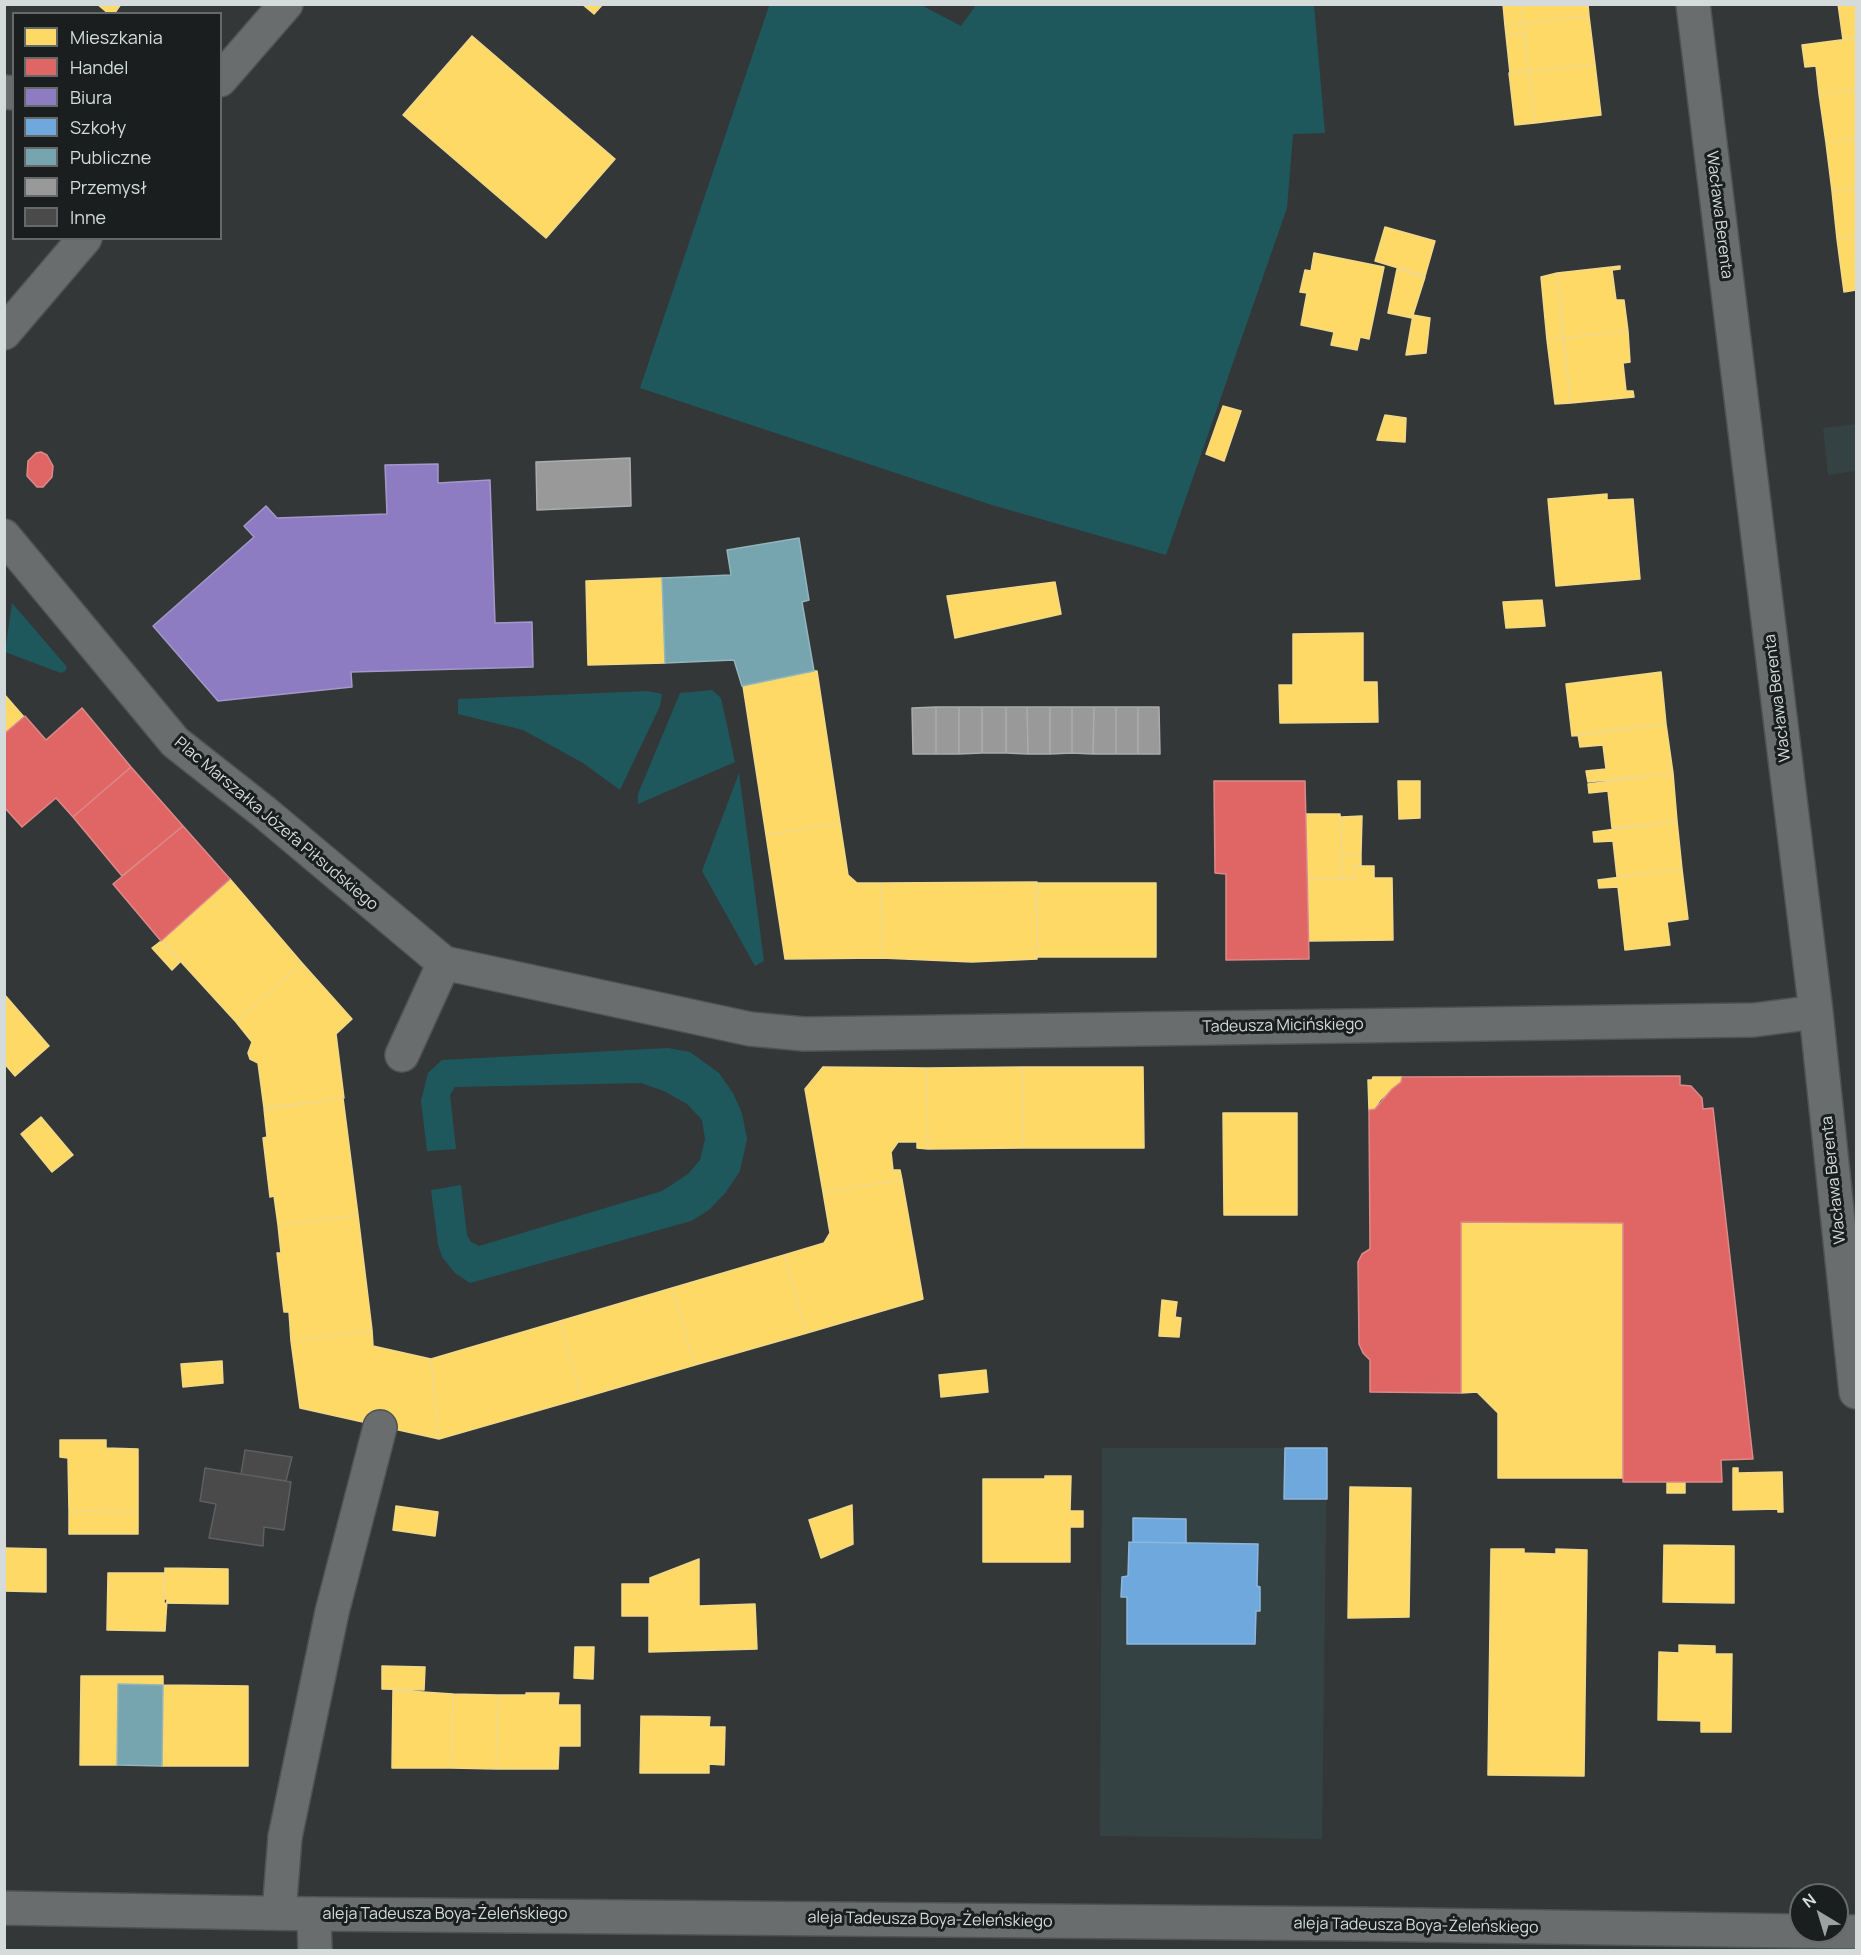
<!DOCTYPE html>
<html>
<head>
<meta charset="utf-8">
<style>
	body { margin:0 }
	#map { position:relative; width:1861px; height:1955px; overflow:hidden; background:#333737; font-family:Manrope,sans-serif }
	canvas { display:block }
	.frame { position:absolute; inset:0; border:6px solid #d5dada; pointer-events:none }
	.legend { position:absolute; left:12px; top:12px; width:210px; height:228px; box-sizing:border-box; background:#1b1e1f; border:2px solid #65696a; margin:0; padding:8px 10px; list-style:none; font-size:18px; color:#d5dada }
	.legend li { display:flex; align-items:center; gap:12px; height:30px }
	.legend b { width:30px; border:2px solid #65696a }
	.north { position:absolute; left:1789px; top:1883px; width:60px; height:60px; box-sizing:border-box; background:#1b1e1f; border:2px solid #65696a; border-radius:50%; rotate:322deg; font-size:16px; font-weight:700; line-height:24px; text-align:center; color:#d5dada }
	.north::after { content:''; display:block; margin:auto; width:21px; height:27px; background:#9ca1a1; clip-path:polygon(50% 0,100% 100%,50% 72%,0 100%) }
</style>
</head>
<body>
<div id="map">
<canvas width="1861" height="1955"></canvas>
<div class="frame"></div>
<ul class="legend">
<li><b style="height:16px;background:#ffd966"></b>Mieszkania</li>
<li><b style="height:16px;background:#e06666"></b>Handel</li>
<li><b style="height:16px;background:#8e7cc3"></b>Biura</li>
<li><b style="height:16px;background:#6fa8dc"></b>Szkoły</li>
<li><b style="height:16px;background:#76a5af"></b>Publiczne</li>
<li><b style="height:16px;background:#999"></b>Przemysł</li>
<li><b style="height:16px;background:#4a4a4b"></b>Inne</li>
</ul>
<div class="north">N</div>
</div>
<script>
const ctx = document.querySelector('canvas').getContext('2d');
ctx.lineJoin = 'round';
function fill(path, color) {
  ctx.fillStyle = color;
  ctx.fill(path, 'evenodd');
}
function toPath(rows) {
  const path = new Path2D();
  for (const r of rows) {
    path.moveTo(r[0], r[1]);
    for (let i = 2; i < r.length; i += 2) path.lineTo(r[i], r[i + 1]);
  }
  return path;
}
function strokePath(path, color, width, dash) {
  ctx.strokeStyle = color;
  ctx.lineWidth = width;
  ctx.lineCap = dash ? 'butt' : 'round';
  ctx.setLineDash(dash || []);
  ctx.stroke(path);
}
function drawText(font, color, halo, rows, align = 'center') {
  ctx.font = font + ' Manrope,sans-serif';
  ctx.lineWidth = 6;
  ctx.setLineDash([]);
  ctx.textBaseline = 'middle';
  ctx.strokeStyle = halo;
  ctx.fillStyle = color;
  for (const [text, x, y, turn = 0] of rows) {
    ctx.save();
    ctx.translate(x, y);
    ctx.rotate((+turn || 0) * Math.PI / 180);
    ctx.textAlign = isNaN(turn) ? turn : align;
    if (halo) ctx.strokeText(text, 0, 0);
    ctx.fillText(text, 0, 0);
    ctx.restore();
  }
}
const built = toPath([
	[1856,424,1856,471,1828,475,1823,428],
	[1102,1448,1327,1448,1322,1839,1100,1836]
]);
const green = toPath([
	[767,5,921,5,961,26,976,5,1314,5,1325,133,1293,134,1287,208,1166,555,992,505,640,388,769,6],
	[12,603,67,667,65,671,61,673,5,652],
	[712,690,721,698,735,762,638,804,638,794,680,693],
	[648,691,662,694,660,706,620,790,583,763,523,730,458,714,458,699],
	[739,773,764,961,755,966,702,871],
	[668,1048,690,1052,719,1073,733,1093,742,1113,747,1139,740,1171,726,1192,709,1210,691,1221,470,1283,455,1273,442,1257,438,1244,431,1190,461,1185,467,1235,471,1242,479,1246,662,1191,688,1174,700,1160,705,1139,702,1120,687,1104,664,1091,641,1083,455,1087,450,1095,456,1149,427,1151,421,1101,428,1073,442,1060]
]);
const homes = toPath([
	[97,4,121,4,114,14,109,14,97,4],
	[582,4,603,4,594,14,582,4],
	[1503,4,1521,4,1523,23,1505,26,1503,4],
	[1521,4,1588,4,1589,16,1523,23,1521,4],
	[1838,4,1856,4,1856,38,1843,40,1838,4],
	[1589,16,1595,64,1529,71,1523,23,1589,16],
	[1523,23,1525,33,1506,35,1505,26,1523,23],
	[1525,33,1529,71,1510,73,1506,35,1525,33],
	[472,36,615,159,546,238,403,115,472,36],
	[1856,38,1856,90,1819,94,1816,66,1805,67,1802,45,1856,38],
	[1595,64,1601,115,1535,123,1529,71,1595,64],
	[1529,71,1535,123,1515,125,1509,73,1529,71],
	[1856,90,1856,139,1826,143,1819,94,1856,90],
	[1856,139,1856,188,1832,191,1826,143,1856,139],
	[1856,188,1856,236,1837,239,1832,191,1856,188],
	[1385,227,1435,241,1425,276,1375,261,1385,227],
	[1856,236,1856,290,1844,292,1837,239,1856,236],
	[1314,253,1384,267,1369,339,1360,337,1357,350,1331,345,1334,332,1301,325,1307,293,1300,292,1305,270,1311,271,1314,253],
	[1620,266,1620,269,1612,270,1616,300,1624,300,1628,331,1563,338,1557,273,1620,266],
	[1397,269,1425,277,1412,318,1388,313,1397,269],
	[1557,273,1564,338,1547,340,1541,277,1557,273],
	[1413,315,1430,318,1426,353,1406,355,1413,315],
	[1628,331,1630,362,1623,363,1626,391,1633,391,1634,397,1571,403,1563,338,1628,331],
	[1564,338,1571,403,1555,404,1547,340,1564,338],
	[1223,406,1241,411,1224,461,1206,454,1223,406],
	[1385,415,1406,418,1405,442,1377,440,1385,415],
	[1607,494,1607,500,1633,499,1640,579,1556,586,1548,499,1607,494],
	[662,578,665,663,588,665,586,581,662,578],
	[1055,582,1061,614,955,638,947,596,1055,582],
	[1542,600,1545,626,1506,628,1503,602,1542,600],
	[1363,633,1363,682,1377,682,1378,722,1280,723,1279,685,1293,685,1293,634,1363,633],
	[814,671,817,671,840,823,766,835,743,686,814,671],
	[1661,672,1666,724,1572,736,1566,684,1661,672],
	[4,694,24,717,4,734,4,694],
	[1666,724,1673,773,1588,782,1586,771,1606,769,1603,745,1580,747,1578,734,1666,724],
	[1673,773,1677,821,1612,828,1608,791,1589,793,1588,784,1673,773],
	[1398,781,1420,781,1420,818,1399,819,1398,781],
	[1306,814,1340,814,1342,879,1308,879,1306,814],
	[1362,816,1361,854,1341,855,1341,817,1362,816],
	[1677,821,1682,869,1617,877,1613,841,1594,842,1593,832,1677,821],
	[840,823,848,875,857,883,881,883,882,958,785,959,766,835,840,823],
	[1361,854,1361,867,1354,866,1354,879,1342,879,1341,855,1361,854],
	[1354,866,1374,866,1374,878,1392,878,1393,940,1309,941,1308,879,1354,879,1354,866],
	[1682,869,1688,919,1667,922,1670,945,1625,950,1618,887,1599,888,1598,880,1682,869],
	[230,879,302,963,236,1022,161,940,230,879],
	[1037,882,1037,959,972,962,882,958,881,883,1037,882],
	[1036,883,1156,883,1156,957,1037,957,1036,883],
	[161,941,180,962,172,970,152,948,161,941],
	[302,963,352,1019,336,1034,344,1098,264,1108,258,1063,250,1059,248,1053,252,1042,236,1022,302,963],
	[4,994,49,1046,15,1076,4,1063,4,994],
	[823,1067,927,1068,928,1149,917,1148,917,1142,898,1142,891,1152,893,1170,900,1170,902,1180,823,1192,805,1089,823,1067],
	[1023,1067,1023,1148,928,1149,927,1068,1023,1067],
	[1023,1067,1143,1067,1144,1148,1023,1148,1023,1067],
	[1373,1077,1402,1077,1401,1082,1380,1100,1375,1109,1369,1110,1368,1080,1372,1080,1373,1077],
	[343,1098,358,1215,278,1225,274,1196,270,1197,263,1138,267,1137,264,1109,343,1098],
	[1223,1113,1297,1113,1297,1215,1224,1215,1223,1113],
	[41,1117,73,1155,52,1172,21,1134,41,1117],
	[902,1180,923,1299,807,1333,784,1255,824,1243,830,1233,823,1192,902,1180],
	[358,1215,372,1330,291,1341,289,1312,284,1312,277,1253,281,1253,278,1225,358,1215],
	[1461,1222,1623,1223,1623,1478,1498,1478,1498,1413,1477,1392,1461,1393,1461,1222],
	[784,1255,807,1333,695,1365,672,1288,784,1255],
	[672,1288,695,1365,582,1398,560,1321,672,1288],
	[1162,1300,1177,1302,1175,1317,1181,1318,1179,1337,1159,1336,1162,1300],
	[560,1321,582,1398,439,1439,431,1359,560,1321],
	[372,1330,373,1346,431,1359,439,1439,300,1408,291,1341,372,1330],
	[222,1361,223,1383,183,1387,181,1364,222,1361],
	[986,1370,988,1392,941,1397,939,1375,986,1370],
	[60,1440,106,1440,106,1448,138,1449,138,1512,69,1511,68,1458,60,1457,60,1440],
	[1733,1468,1738,1468,1738,1473,1782,1472,1783,1512,1778,1512,1778,1509,1733,1510,1733,1468],
	[1045,1476,1071,1476,1070,1511,1083,1511,1083,1527,1070,1527,1070,1562,983,1562,983,1479,1045,1479,1045,1476],
	[1667,1482,1685,1482,1685,1493,1667,1493,1667,1482],
	[1350,1487,1411,1488,1409,1617,1348,1618,1350,1487],
	[852,1505,853,1544,821,1558,809,1520,852,1505],
	[396,1506,438,1512,435,1536,393,1530,396,1506],
	[69,1511,138,1512,138,1534,69,1534,69,1511],
	[1664,1545,1734,1546,1734,1603,1663,1602,1664,1545],
	[4,1548,46,1549,46,1592,4,1591,4,1548],
	[1491,1549,1524,1549,1524,1553,1556,1554,1556,1549,1587,1550,1584,1776,1488,1775,1491,1549],
	[699,1559,699,1606,755,1604,757,1649,649,1652,649,1616,622,1616,622,1584,650,1584,650,1578,699,1559],
	[165,1568,228,1569,228,1604,164,1603,165,1568],
	[108,1573,164,1573,164,1599,167,1599,165,1631,107,1630,108,1573],
	[1679,1645,1715,1646,1715,1654,1732,1654,1731,1732,1701,1732,1701,1721,1658,1720,1659,1652,1679,1653,1679,1645],
	[575,1647,594,1647,593,1679,574,1678,575,1647],
	[382,1666,425,1667,424,1690,382,1689,382,1666],
	[81,1676,163,1676,163,1685,118,1684,117,1765,80,1765,81,1676],
	[163,1685,248,1686,248,1766,162,1766,163,1685],
	[393,1690,453,1694,451,1768,392,1768,393,1690],
	[526,1693,559,1693,558,1705,580,1705,580,1746,559,1746,558,1769,496,1769,498,1695,526,1695,526,1693],
	[453,1694,498,1695,496,1769,451,1768,453,1694],
	[641,1716,710,1717,709,1727,725,1727,724,1765,709,1764,709,1773,640,1773,641,1716]
]);
const shops = toPath([
	[41,452,47,455,53,466,52,477,43,487,37,487,27,476,28,461,36,453,41,452],
	[82,708,131,767,73,817,56,798,22,827,4,807,4,734,25,716,46,740,82,708],
	[131,767,183,826,122,876,73,817,131,767],
	[1214,781,1305,781,1309,959,1226,960,1226,874,1215,873,1214,781],
	[183,826,230,879,161,941,113,884,183,826],
	[1680,1076,1680,1085,1691,1086,1702,1098,1703,1109,1713,1108,1753,1459,1721,1460,1722,1482,1623,1482,1623,1223,1461,1222,1461,1393,1370,1392,1370,1360,1363,1353,1359,1344,1358,1262,1362,1254,1370,1249,1369,1110,1375,1109,1392,1089,1401,1082,1402,1077,1680,1076]
]);
const offices = toPath([
	[438,464,438,483,490,480,495,623,532,622,533,667,351,672,352,687,218,701,153,626,254,537,244,526,266,506,277,518,387,514,385,465,438,464]
]);
const schools = toPath([
	[1285,1448,1327,1448,1327,1499,1284,1499,1285,1448],
	[1133,1518,1186,1519,1186,1543,1133,1542,1133,1518],
	[1129,1542,1258,1544,1257,1586,1260,1587,1260,1611,1256,1611,1255,1644,1127,1644,1127,1597,1121,1597,1122,1577,1128,1576,1129,1542]
]);
const public = toPath([
	[799,538,809,600,802,602,814,671,742,686,734,660,665,663,662,578,731,575,727,550,799,538],
	[118,1684,163,1685,162,1766,117,1765,118,1684]
]);
const industry = toPath([
	[630,458,631,506,537,510,536,462,630,458],
	[936,707,936,754,913,754,912,708,936,707],
	[936,707,959,707,959,754,936,754,936,707],
	[959,707,982,707,982,753,959,754,959,707],
	[982,707,1006,707,1006,753,982,753,982,707],
	[1006,707,1027,707,1028,754,1006,753,1006,707],
	[1027,707,1050,707,1050,754,1028,754,1027,707],
	[1050,707,1072,707,1072,753,1050,754,1050,707],
	[1072,707,1094,707,1093,754,1072,753,1072,707],
	[1094,707,1116,707,1116,754,1093,754,1094,707],
	[1116,707,1138,707,1138,754,1116,754,1116,707],
	[1138,707,1159,707,1160,754,1138,754,1138,707]
]);
const building = toPath([
	[245,1450,292,1457,286,1481,241,1474,245,1450],
	[205,1468,291,1482,284,1530,264,1527,263,1546,209,1538,216,1504,200,1501,205,1468]
]);
const pedestrian = toPath([
	[285,1837,332,1612,380,1427]
]);
const minor = toPath([
	[1693,4,1816,1012,1856,1392],
	[4,92,14,93],
	[4,536,175,742,264,812,444,963,402,1055],
	[444,963,750,1029,804,1034,1754,1020,1816,1012],
	[279,1913,285,1837],
	[314,1914,315,1950]
]);
const tertiary = toPath([
	[220,80,286,4],
	[4,333,85,238],
	[4,1908,314,1914,1360,1924,1856,1932]
]);
const streetNames = [
	["Wacława Berenta",1719,215,83],
	["Wacława Berenta",1778,698,-97],
	["Plac Marszałka Józefa Piłsudskiego",276,824,40],
	["Tadeusza Micińskiego",1283,1026,-1],
	["Wacława Berenta",1834,1180,-96],
	["aleja Tadeusza Boya-Żeleńskiego",445,1915],
	["aleja Tadeusza Boya-Żeleńskiego",930,1920,1],
	["aleja Tadeusza Boya-Żeleńskiego",1416,1926,1]
];
fill(built, '#354243');
fill(green, '#1e585d');
fill(homes, '#ffd966');
strokePath(homes, '#f2d989', 1.5);
fill(shops, '#e06666');
strokePath(shops, '#dd8989', 1.5);
fill(offices, '#8e7cc3');
strokePath(offices, '#a398ca', 1.5);
fill(schools, '#6fa8dc');
strokePath(schools, '#8eb7db', 1.5);
fill(public, '#76a5af');
strokePath(public, '#92b5bc', 1.5);
fill(industry, '#999');
strokePath(industry, '#abacac', 1.5);
fill(building, '#4a4a4b');
strokePath(building, '#5e5f60', 1.5);
strokePath(pedestrian, '#505353', 36);
strokePath(minor, '#505353', 36);
strokePath(tertiary, '#505353', 36);
strokePath(pedestrian, '#696d6d', 33);
strokePath(minor, '#696d6d', 33);
strokePath(tertiary, '#696d6d', 33);
drawText('16px', '#d5dada', '#1b1e1f', streetNames);
</script>
</body>
</html>
